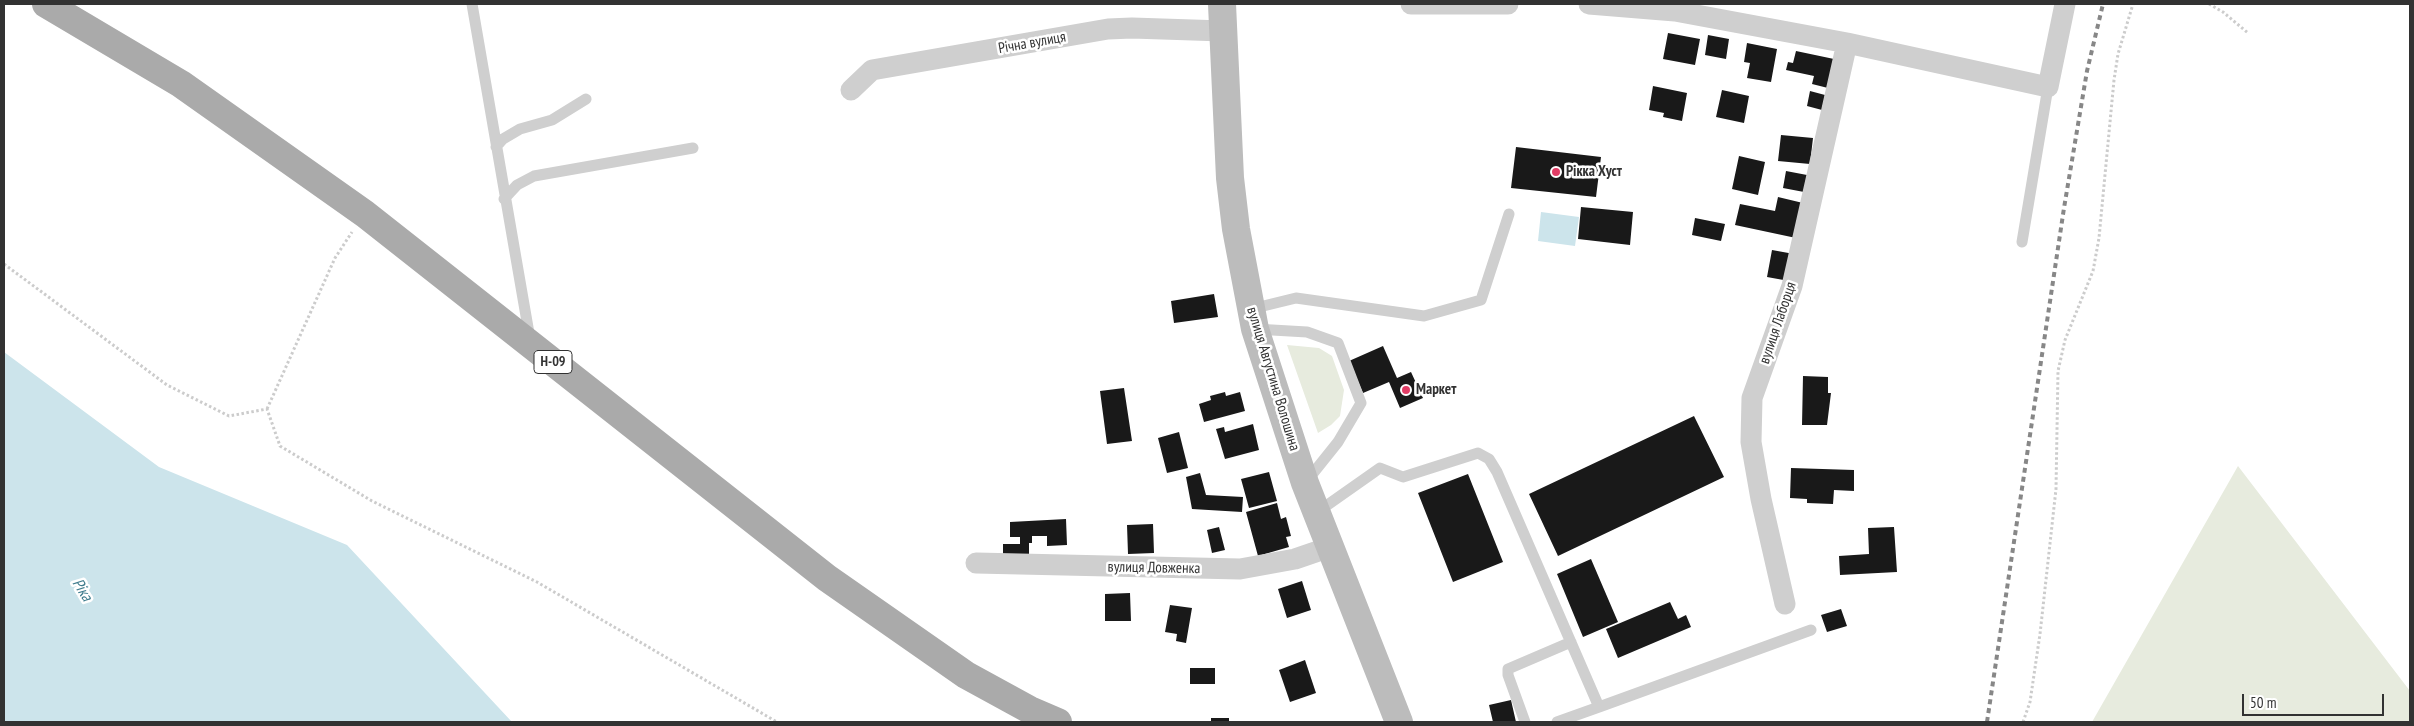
<!DOCTYPE html>
<html>
<head>
<meta charset="utf-8">
<style>
	body { margin:0 }
	#map { position:relative; width:2414px; height:726px; overflow:hidden; background:#fff; font-family:"PT Sans Narrow",sans-serif }
	canvas { display:block }
	.frame { position:absolute; inset:0; border:5px solid #323232; pointer-events:none }
	.scale { position:absolute; left:2242px; top:694px; width:142px; height:22px; box-sizing:border-box; border:2px solid #323232; border-top:0; padding-left:6px; font-size:15px; line-height:18px; white-space:nowrap; color:#323232; -webkit-text-stroke:4px #fff; paint-order:stroke }
</style>
</head>
<body>
<div id="map">
<canvas width="2414" height="726"></canvas>
<div class="frame"></div>
<div class="scale">50 m</div>
</div>
<script>
const ctx = document.querySelector('canvas').getContext('2d');
ctx.lineJoin = 'round';
function fill(path, color) {
  ctx.fillStyle = color;
  ctx.fill(path, 'evenodd');
}
function toPath(rows) {
  const path = new Path2D();
  for (const r of rows) {
    path.moveTo(r[0], r[1]);
    for (let i = 2; i < r.length; i += 2) path.lineTo(r[i], r[i + 1]);
  }
  return path;
}
function strokePath(path, color, width, dash) {
  ctx.strokeStyle = color;
  ctx.lineWidth = width;
  ctx.lineCap = dash ? 'butt' : 'round';
  ctx.setLineDash(dash || []);
  ctx.stroke(path);
}
function drawText(font, color, halo, rows, align = 'center') {
  ctx.font = font + ' "PT Sans Narrow",sans-serif';
  ctx.lineWidth = 5;
  ctx.setLineDash([]);
  ctx.textBaseline = 'middle';
  ctx.strokeStyle = halo;
  ctx.fillStyle = color;
  for (const [text, x, y, turn = 0] of rows) {
    ctx.save();
    ctx.translate(x, y);
    ctx.rotate((+turn || 0) * Math.PI / 180);
    ctx.textAlign = isNaN(turn) ? turn : align;
    if (halo) ctx.strokeText(text, 0, 0);
    ctx.fillText(text, 0, 0);
    ctx.restore();
  }
}
const green = toPath([
	[1287,345,1319,348,1332,356,1344,390,1340,416,1331,425,1318,433],
	[2238,466,2410,691,2410,722,2092,722]
]);
const water = toPath([
	[1541,212,1579,217,1575,246,1538,241],
	[4,352,159,467,347,545,512,722,4,722]
]);
const building = toPath([
	[1668,33,1700,39,1695,65,1663,59],
	[1708,35,1729,39,1726,59,1705,55],
	[1747,43,1777,49,1771,82,1747,78,1750,63,1744,62],
	[1796,51,1834,59,1828,88,1812,84,1814,76,1786,70,1788,62,1793,63],
	[1653,86,1687,93,1682,121,1663,117,1664,113,1649,110],
	[1722,90,1749,96,1744,123,1716,117],
	[1810,91,1825,95,1822,110,1807,106],
	[1781,135,1813,138,1810,164,1778,161],
	[1516,147,1601,157,1596,197,1511,188],
	[1739,156,1765,162,1758,195,1732,189],
	[1786,171,1807,175,1804,192,1783,188],
	[1778,197,1803,203,1796,238,1735,225,1740,204,1775,211],
	[1581,207,1633,212,1630,245,1578,239],
	[1695,218,1725,224,1721,241,1692,235],
	[1772,250,1794,254,1789,281,1767,277],
	[1214,294,1218,317,1174,323,1171,301],
	[1383,346,1397,378,1411,372,1423,398,1400,408,1389,382,1363,393,1349,361],
	[1803,376,1828,377,1828,393,1831,393,1827,425,1802,425],
	[1124,388,1132,441,1107,444,1100,391],
	[1225,392,1226,396,1240,392,1245,411,1204,422,1199,404,1211,400,1210,396],
	[1694,416,1724,477,1558,556,1529,494],
	[1253,424,1259,450,1225,459,1216,429,1224,427,1225,432],
	[1179,432,1188,468,1167,473,1158,438],
	[1791,468,1854,470,1854,491,1834,490,1833,504,1807,503,1807,499,1790,498],
	[1269,472,1277,501,1249,508,1241,479],
	[1200,473,1206,495,1243,497,1242,512,1192,509,1186,477],
	[1468,474,1503,562,1453,582,1418,493],
	[1277,503,1281,519,1286,517,1291,536,1286,537,1289,547,1258,556,1246,512],
	[1066,519,1067,545,1047,546,1047,536,1032,536,1032,543,1029,543,1029,556,1003,556,1003,544,1020,544,1020,537,1010,537,1010,522],
	[1153,524,1154,553,1128,554,1127,525],
	[1219,527,1225,550,1212,553,1207,530],
	[1894,527,1897,572,1840,575,1839,556,1869,554,1868,528],
	[1591,559,1618,622,1583,637,1557,574],
	[1302,581,1311,610,1287,618,1278,589],
	[1130,593,1131,621,1105,621,1105,594],
	[1670,602,1678,619,1686,615,1691,627,1618,658,1606,629],
	[1170,605,1192,608,1186,643,1176,641,1177,634,1165,632],
	[1841,609,1847,626,1827,632,1821,615],
	[1305,660,1316,693,1290,702,1279,670],
	[1190,668,1215,668,1215,684,1190,684],
	[1511,700,1516,722,1493,722,1489,705],
	[1211,718,1229,718,1229,722,1211,722]
]);
const path = toPath([
	[2209,4,2223,12,2248,33],
	[4,264,167,385,229,416,267,409,280,446,372,501,537,582,777,722],
	[267,409,335,258,352,232],
	[2023,722,2030,702,2040,634,2056,489,2058,371,2065,340,2093,271,2099,238,2114,80,2118,54,2133,4]
]);
const service = toPath([
	[472,4,530,339],
	[496,147,503,139,520,129,552,120,586,99],
	[504,199,517,185,534,176,693,148],
	[2022,242,2048,87],
	[1251,309,1296,298,1424,316,1481,300,1509,214],
	[1255,329,1307,332,1338,343,1361,403,1338,442,1306,482],
	[1316,513,1380,468,1403,477,1478,453,1489,459,1497,472,1599,707,1811,630],
	[1525,722,1508,675,1508,669,1571,642],
	[1557,722,1599,707]
]);
const minor = toPath([
	[1411,4,1508,4],
	[1589,4,1675,11,1847,43,2048,87,2065,4],
	[851,90,872,70,1108,29,1132,28,1223,31],
	[976,563,1240,569,1295,559,1330,547],
	[1785,604,1761,499,1751,442,1752,398,1792,286,1847,43]
]);
const secondary = toPath([
	[1222,4,1230,178,1236,229,1255,329,1305,483,1399,722]
]);
const primary = toPath([
	[46,4,181,84,365,214,827,578,966,675,1030,710,1058,722]
]);
const rail = toPath([
	[1987,722,2064,208,2087,71,2103,4]
]);
const markers = [
	[1556,172,5,"#e13c65"],
	[1406,390,5,"#e13c65"]
];
const shields = [
	[553,362,38]
];
const shieldNames = [
	["Н-09",553,362]
];
const streetNames = [
	["Річна вулиця",1032,43,-10],
	["вулиця Лаборця",1778,323,-71],
	["вулиця Августина Волошина",1273,379,73],
	["вулиця Довженка",1154,568,1]
];
const poiNames = [
	["Рікка Хуст",1566,172],
	["Маркет",1416,390]
];
const waterNames = [
	["Ріка",82,590,59]
];
fill(green, '#e7ebde');
fill(water, '#cce4eb');
fill(building, '#191919');
strokePath(path, '#ccc', 3, [2.5, 2.5]);
strokePath(service, '#cfcfcf', 11);
strokePath(minor, '#cfcfcf', 21);
strokePath(secondary, '#bcbcbc', 28);
strokePath(primary, '#aaa', 28);
strokePath(rail, '#878787', 4, [5, 4]);
for (const [x, y, r, color] of markers) {
  const dot = new Path2D();
  dot.arc(x, y, r, 0, 2 * Math.PI);
  ctx.fillStyle = color;
  ctx.fill(dot);
  strokePath(dot, '#fff', 2);
}
for (const [x, y, w] of shields) {
  const box = new Path2D();
  box.roundRect(x - w / 2, y - 11.5, w, 23, 4);
  ctx.fillStyle = '#fff';
  ctx.fill(box);
  strokePath(box, '#323232', 1);
}
drawText('bold 14px', '#323232', null, shieldNames);
drawText('15px', '#323232', '#fff', streetNames);
drawText('bold 15px', '#323232', '#fff', poiNames, 'left');
drawText('italic 16px', '#3f7c8d', '#fff', waterNames);
</script>
</body>
</html>
